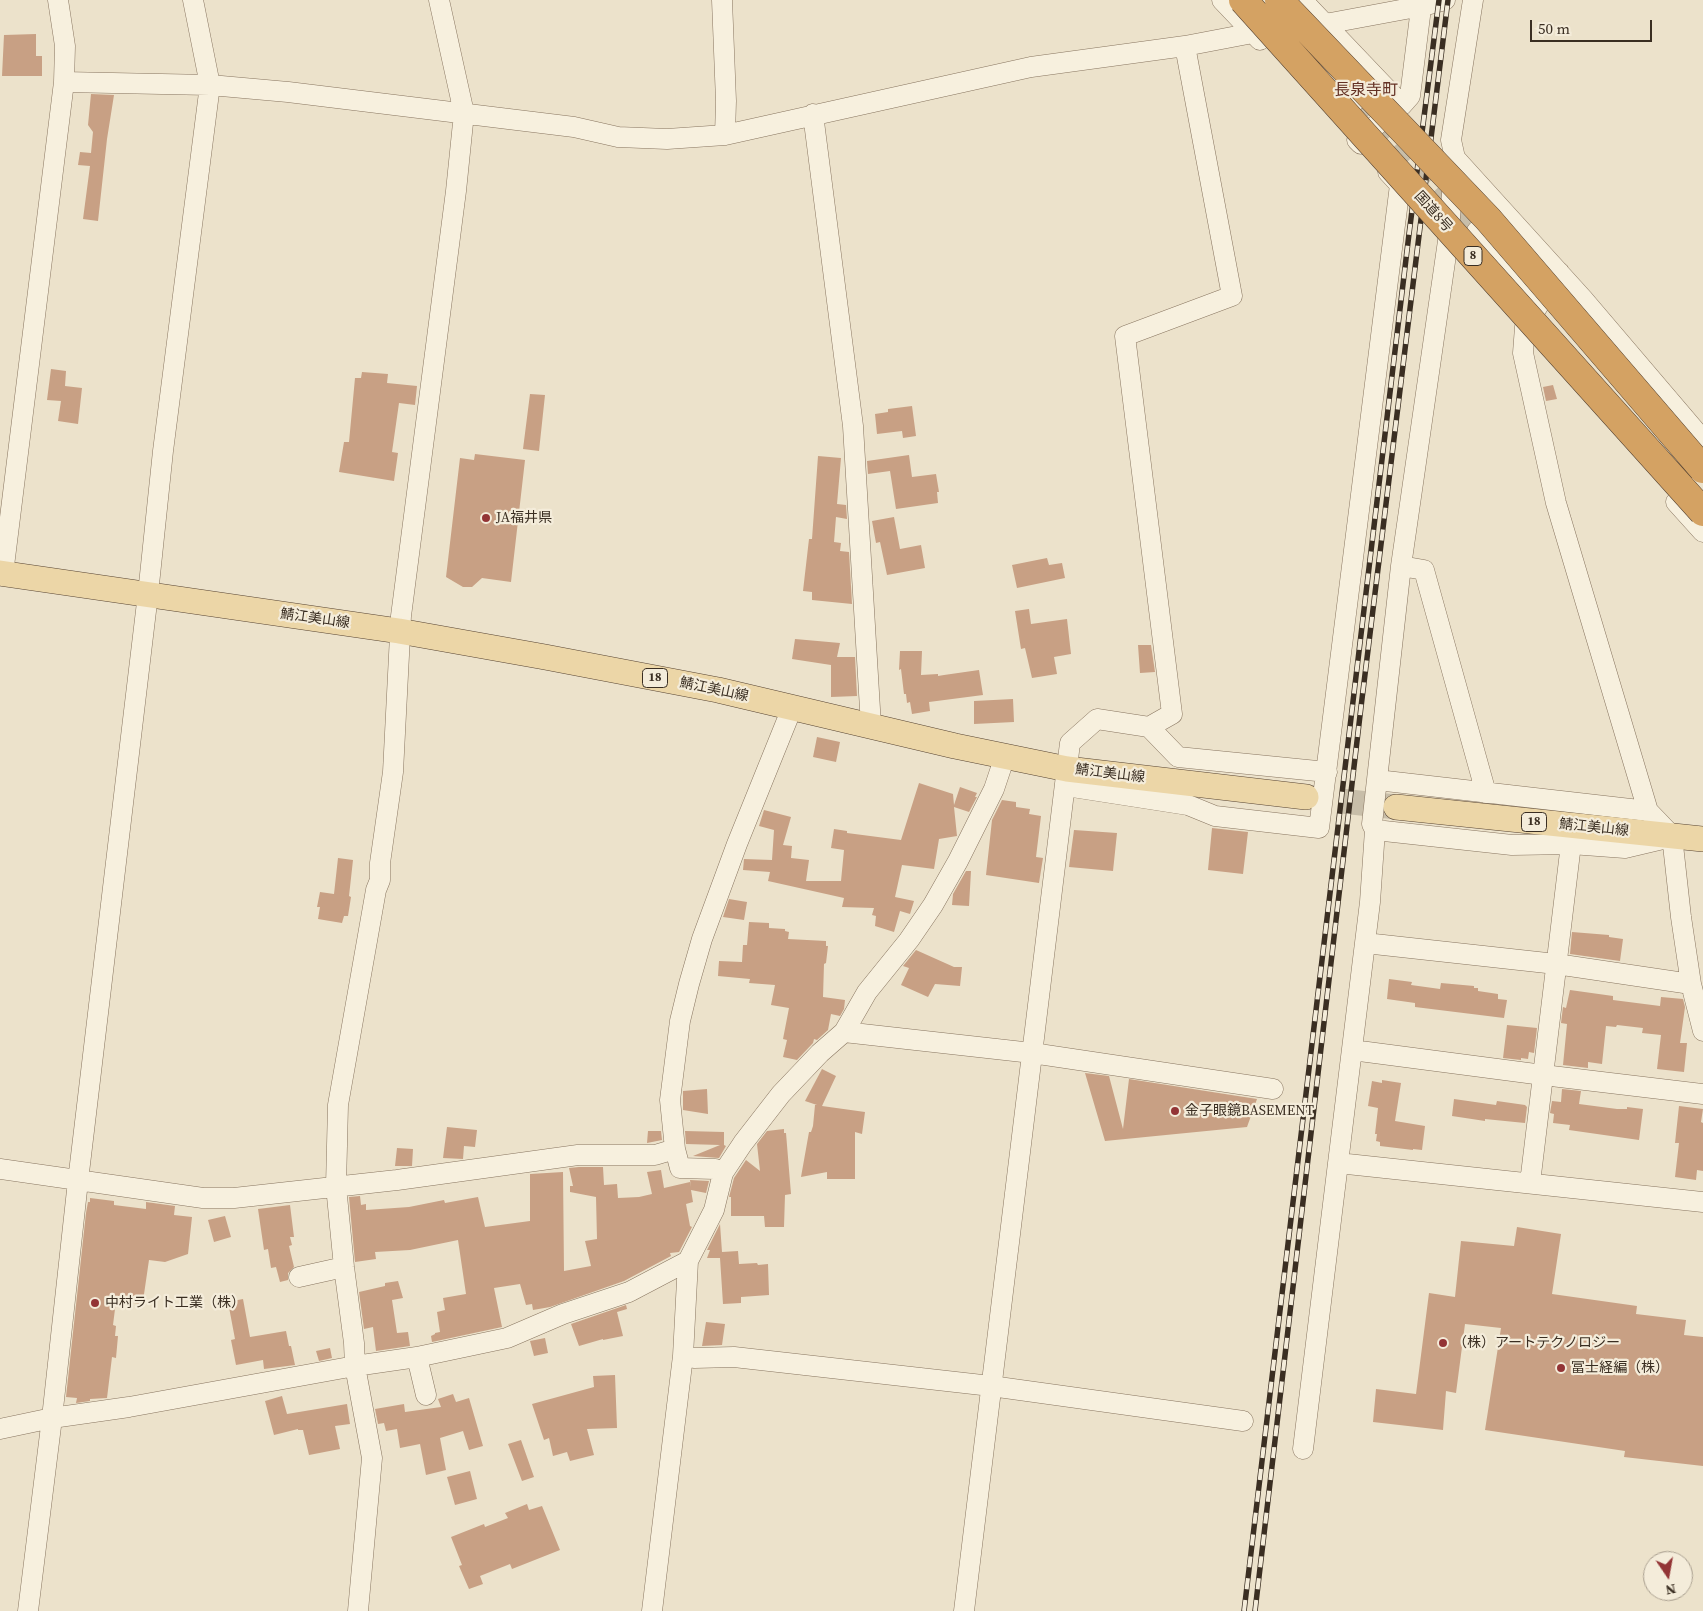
<!DOCTYPE html>
<html>
<head>
<meta charset="utf-8">
<style>
	body { margin:0 }
	#map { position:relative; width:1703px; height:1611px; overflow:hidden; background:#ece2cb; font-family:"Source Serif 4",serif }
	canvas { display:block }
	.north { position:absolute; left:1643px; top:1551px; width:50px; height:50px; box-sizing:border-box; background:#f4ecda; border:1px solid #aaa090; border-radius:50%; rotate:168deg; font-size:14px; font-weight:700; line-height:20px; text-align:center; color:#3a2e22 }
	.north::after { content:''; display:block; margin:auto; width:18px; height:22px; background:#933435; clip-path:polygon(50% 0,100% 100%,50% 72%,0 100%) }
	.scale { position:absolute; left:1530px; top:20px; width:122px; height:22px; box-sizing:border-box; border:2px solid #3a2e22; border-top:0; padding-left:6px; font-size:15px; line-height:18px; white-space:nowrap; color:#3a2e22; -webkit-text-stroke:4px #f4ecda; paint-order:stroke }
</style>
</head>
<body>
<div id="map">
<canvas width="1703" height="1611"></canvas>
<div class="north">N</div>
<div class="scale">50 m</div>
</div>
<script>
const ctx = document.querySelector('canvas').getContext('2d');
ctx.lineJoin = 'round';
function fill(path, color) {
  ctx.fillStyle = color;
  ctx.fill(path, 'evenodd');
}
function toPath(rows) {
  const path = new Path2D();
  for (const r of rows) {
    path.moveTo(r[0], r[1]);
    for (let i = 2; i < r.length; i += 2) path.lineTo(r[i], r[i + 1]);
  }
  return path;
}
function strokePath(path, color, width, dash) {
  ctx.strokeStyle = color;
  ctx.lineWidth = width;
  ctx.lineCap = dash ? 'butt' : 'round';
  ctx.setLineDash(dash || []);
  ctx.stroke(path);
}
function drawText(font, color, halo, rows, align = 'center') {
  ctx.font = font + ' "Source Serif 4","Noto Sans JP",serif';
  ctx.lineWidth = 4.5;
  ctx.setLineDash([]);
  ctx.textBaseline = 'middle';
  ctx.strokeStyle = halo;
  ctx.fillStyle = color;
  for (const [text, x, y, turn = 0] of rows) {
    ctx.save();
    ctx.translate(x, y);
    ctx.rotate((+turn || 0) * Math.PI / 180);
    ctx.textAlign = isNaN(turn) ? turn : align;
    if (halo) ctx.strokeText(text, 0, 0);
    ctx.fillText(text, 0, 0);
    ctx.restore();
  }
}
const building = toPath([
	[36,34,36,56,42,56,42,76,2,76,4,35],
	[91,94,114,95,107,139,98,221,83,219,90,166,78,165,80,152,91,153,93,132,88,125],
	[51,369,66,371,65,386,82,388,78,424,58,421,61,401,47,400],
	[362,372,388,374,387,383,417,386,415,405,399,403,392,452,398,453,394,481,339,472,344,442,349,442,355,378,361,378],
	[1553,385,1557,399,1546,401,1543,387],
	[530,394,545,395,539,451,523,449],
	[912,406,916,436,903,438,902,431,877,434,875,414,888,412,888,409],
	[475,454,525,460,511,582,482,578,472,587,463,587,446,577,460,458,474,460],
	[909,455,912,477,936,474,939,492,937,492,938,503,896,509,890,471,868,474,867,461],
	[818,456,841,458,837,504,846,505,847,519,836,517,834,542,841,543,840,551,849,552,852,604,812,600,812,592,803,591,809,539,812,539],
	[894,517,900,549,921,545,925,568,887,575,880,542,876,543,872,521],
	[1047,558,1049,565,1062,563,1065,578,1017,588,1012,565],
	[1029,609,1031,624,1067,619,1071,654,1054,657,1057,674,1032,678,1025,648,1021,649,1015,611],
	[795,639,840,643,837,657,855,657,857,696,831,697,831,665,792,659],
	[1138,645,1151,645,1155,672,1140,673],
	[900,651,922,651,921,675,938,674,938,676,944,675,979,670,983,695,929,702,930,711,912,714,910,702,907,703,906,694,904,694,901,669,899,670],
	[1013,699,1014,722,974,724,974,701],
	[817,737,840,742,836,762,813,757],
	[919,783,953,794,954,805,960,787,977,793,975,797,977,797,969,812,954,807,957,836,939,839,934,869,902,865,895,897,914,901,910,914,900,911,894,932,875,926,876,916,872,915,874,908,842,907,844,898,768,881,770,872,743,870,744,859,772,860,774,830,759,826,764,810,791,817,783,845,792,846,791,858,809,860,806,881,841,881,844,850,831,848,834,829,847,831,847,833,901,840],
	[1002,800,1016,802,1016,807,1030,809,1029,814,1041,816,1036,857,1043,858,1039,883,986,875,992,820],
	[1212,828,1248,832,1243,874,1208,870],
	[1074,830,1117,833,1113,871,1069,867],
	[338,858,353,860,349,896,351,897,348,916,344,916,342,923,318,919,320,907,317,907,320,892,334,894],
	[966,871,971,871,969,906,952,905,953,894],
	[729,899,747,902,744,920,723,917],
	[749,922,769,923,769,928,785,929,785,931,789,932,788,939,826,941,826,946,828,946,826,963,824,964,823,997,845,1000,844,1009,840,1016,831,1014,828,1030,817,1040,814,1039,813,1043,797,1060,783,1057,787,1040,783,1039,789,1008,771,1005,775,985,749,983,750,979,718,976,719,961,742,962,743,945,747,945],
	[1572,932,1609,935,1609,937,1623,939,1620,961,1570,954],
	[916,950,954,967,962,967,960,986,935,984,928,997,901,985,909,968,903,966],
	[1389,979,1412,982,1411,985,1440,989,1441,983,1474,986,1474,988,1478,988,1478,991,1498,994,1498,999,1507,1000,1504,1018,1415,1007,1415,1003,1387,999],
	[1570,990,1613,996,1613,1000,1660,1006,1661,997,1683,999,1685,1007,1680,1043,1687,1043,1684,1072,1657,1069,1661,1035,1642,1033,1643,1028,1617,1025,1616,1027,1606,1026,1602,1064,1588,1062,1588,1068,1563,1065,1567,1024,1561,1023,1563,1007,1566,1008],
	[1507,1025,1537,1028,1534,1053,1529,1052,1528,1059,1521,1058,1521,1060,1503,1058],
	[822,1069,836,1076,822,1106,865,1112,862,1134,855,1132,855,1179,827,1179,827,1172,801,1177,809,1132,811,1132,813,1126,815,1105,817,1105,805,1101],
	[1085,1073,1109,1076,1123,1129,1129,1079,1257,1099,1247,1127,1105,1141],
	[1382,1080,1401,1083,1395,1121,1425,1126,1422,1150,1413,1149,1413,1150,1380,1146,1380,1142,1376,1141,1377,1134,1375,1134,1378,1108,1368,1106,1372,1081,1382,1083],
	[707,1089,708,1114,683,1110,683,1091],
	[1562,1089,1581,1091,1579,1104,1617,1109,1627,1109,1627,1107,1643,1109,1639,1140,1569,1130,1570,1125,1553,1123,1554,1114,1550,1113,1552,1101,1561,1102],
	[1454,1099,1496,1105,1497,1101,1525,1105,1527,1107,1525,1123,1485,1119,1485,1121,1452,1116],
	[1679,1106,1703,1109,1701,1122,1703,1123,1703,1171,1697,1170,1696,1180,1675,1177,1679,1143,1675,1143],
	[447,1127,477,1130,475,1147,464,1146,463,1159,443,1158],
	[784,1129,784,1133,786,1133,791,1194,785,1195,784,1227,765,1227,764,1216,731,1216,731,1197,729,1197,734,1178,746,1160,760,1171,757,1144,767,1131],
	[648,1131,661,1131,662,1140,647,1143],
	[685,1131,724,1132,724,1145,726,1146,719,1158,693,1156,720,1145,686,1144],
	[397,1148,413,1149,412,1166,395,1166],
	[579,1167,603,1167,604,1185,617,1184,618,1198,639,1197,652,1194,647,1172,661,1170,664,1188,690,1182,691,1187,690,1180,709,1181,706,1193,691,1190,693,1202,686,1204,690,1226,692,1227,679,1252,670,1253,671,1256,624,1281,550,1307,533,1310,532,1304,526,1305,520,1284,494,1288,502,1327,432,1342,431,1336,435,1334,435,1333,440,1332,437,1312,445,1310,443,1298,466,1294,458,1240,410,1250,375,1252,376,1259,355,1262,349,1197,360,1196,361,1205,366,1204,366,1210,409,1207,444,1200,445,1203,478,1197,485,1227,530,1221,530,1174,563,1172,564,1271,591,1266,585,1241,597,1239,596,1197,570,1192,570,1186,573,1186,569,1168],
	[90,1198,114,1201,114,1205,146,1209,146,1202,175,1206,174,1215,192,1217,188,1254,165,1262,149,1260,143,1301,142,1301,141,1304,116,1301,113,1325,116,1326,115,1336,118,1336,116,1358,112,1357,107,1398,90,1399,90,1401,76,1403,77,1398,66,1397,86,1213,88,1202,90,1202],
	[290,1205,294,1237,290,1237,292,1245,289,1246,294,1267,288,1273,288,1280,280,1282,276,1267,271,1268,268,1249,264,1250,258,1209],
	[225,1216,231,1237,214,1242,208,1220],
	[720,1224,722,1252,738,1251,739,1264,757,1263,758,1265,768,1264,769,1295,741,1297,741,1303,723,1304,720,1258,707,1258,710,1250,707,1250],
	[1517,1227,1561,1234,1552,1294,1637,1306,1636,1314,1686,1320,1684,1335,1703,1337,1703,1466,1624,1457,1625,1451,1485,1430,1501,1328,1465,1324,1456,1393,1446,1391,1443,1430,1373,1422,1376,1389,1416,1394,1429,1293,1455,1297,1461,1241,1514,1246],
	[398,1281,403,1298,392,1300,397,1333,408,1332,410,1346,376,1351,373,1327,364,1329,359,1292,385,1286,385,1283],
	[243,1299,250,1337,286,1331,289,1346,291,1346,295,1365,264,1369,263,1360,236,1365,231,1340,235,1339,228,1302],
	[626,1305,627,1309,617,1312,623,1336,603,1340,603,1339,579,1346,571,1324],
	[706,1322,725,1324,722,1345,702,1346],
	[545,1338,548,1353,534,1356,530,1341],
	[330,1348,332,1358,319,1361,316,1351],
	[615,1375,617,1428,587,1429,594,1455,570,1461,567,1452,553,1456,549,1438,544,1440,532,1404,594,1387,593,1376],
	[453,1394,456,1402,469,1398,483,1446,469,1450,463,1431,440,1438,446,1470,426,1475,420,1444,400,1448,397,1429,386,1431,384,1423,378,1424,375,1409,404,1404,405,1412,441,1407,438,1399],
	[282,1396,287,1414,347,1404,350,1424,335,1426,340,1449,309,1455,303,1430,298,1430,298,1429,274,1435,265,1401],
	[521,1440,534,1477,522,1481,508,1444],
	[470,1471,477,1499,455,1505,447,1477],
	[527,1504,529,1510,542,1506,560,1550,512,1569,510,1564,480,1576,483,1584,469,1589,459,1566,462,1565,451,1537,484,1524,485,1527,508,1518,505,1513]
]);
const minorTunnel = toPath([
	[1355,101,1477,231]
]);
const majorTunnel = toPath([
	[1306,797,1396,807]
]);
const minor = toPath([
	[722,0,726,101,725,135],
	[1222,0,1260,40],
	[1302,0,1402,105],
	[1287,29,1355,101],
	[64,82,210,85,288,92,574,127,618,137,667,139,725,135,1031,67,1185,46,1253,33,1325,24,1422,6,1445,0],
	[813,114,853,426,871,726],
	[1361,144,1357,140,1402,105,1410,96,1422,0],
	[1455,158,1583,299,1703,440],
	[1477,231,1541,301],
	[1559,272,1525,327,1523,353,1556,503,1648,811,1672,836,1681,917,1691,984,1703,1031],
	[1676,502,1703,532],
	[1401,566,1424,570,1486,793],
	[3,574,64,82,65,46,58,0],
	[1149,727,1172,714,1125,336,1232,296,1185,46],
	[1377,780,1648,811],
	[1066,786,1188,805,1215,816,1319,828,1400,185,1388,172],
	[1375,830,1512,845,1571,844,1625,848,1663,839],
	[1365,943,1556,964,1691,984],
	[844,1032,1032,1053,1273,1089],
	[1352,1050,1543,1075,1703,1094],
	[1338,1163,1703,1202],
	[0,1169,203,1198,234,1198,397,1180,578,1155,655,1155,675,1149],
	[723,1173,715,1169,680,1168,675,1149,670,1100,680,1021,689,984,702,939,737,844,792,708],
	[1530,1183,1571,844],
	[299,1277,344,1267],
	[683,1356,694,1358,734,1357,991,1386,1243,1421],
	[417,1357,426,1395],
	[0,1429,52,1418,129,1407,355,1366,417,1357,507,1338,563,1314,629,1292,688,1261],
	[1303,1449,1370,902,1375,830,1372,824,1401,566,1448,241,1455,158,1451,140,1473,0],
	[28,1611,52,1418,78,1181,148,594,163,451,210,85,193,0],
	[358,1611,372,1458,355,1366,354,1343,344,1267,336,1186,338,1105,376,890,380,880,380,863,393,772,401,616,456,191,464,113,439,0],
	[652,1611,683,1356,688,1261,714,1210,723,1173,743,1143,781,1094,820,1053,844,1032,867,992,909,940,933,905,958,861,994,789,1005,756],
	[964,1611,1070,743,1097,719,1149,727,1178,757,1327,772]
]);
const major = toPath([
	[0,573,399,631,545,657,718,690,955,746,1067,769,1306,797],
	[1396,807,1703,839]
]);
const rail = toPath([
	[1244,1611,1409,234,1439,0],
	[1255,1611,1361,707,1448,0]
]);
const highwayBridge = toPath([
	[1243,0,1703,512],
	[1279,0,1488,219,1703,469]
]);
const markers = [
	[486,518,5,"#933435"],
	[1175,1111,5,"#933435"],
	[95,1303,5,"#933435"],
	[1443,1343,5,"#933435"],
	[1561,1368,5,"#933435"]
];
const shields = [
	[1473,256,18],
	[655,678,25],
	[1534,822,25]
];
const shieldNames = [
	["8",1473,256],
	["18",655,678],
	["18",1534,822]
];
const streetNames = [
	["国道8号",1433,212,48],
	["鯖江美山線",315,619,8],
	["鯖江美山線",714,690,12],
	["鯖江美山線",1110,774,7],
	["鯖江美山線",1594,828,6]
];
const poiNames = [
	["JA福井県",496,518],
	["金子眼鏡BASEMENT",1185,1111],
	["中村ライト工業（株）",105,1303],
	["（株）アートテクノロジー",1453,1343],
	["冨士経編（株）",1571,1368]
];
const quarterNames = [
	["長泉寺町",1366,91]
];
fill(building, '#c8a084');
strokePath(minorTunnel, '#c8bea9', 20, [20, 10]);
strokePath(majorTunnel, '#c8bea9', 25, [25, 12]);
strokePath(minor, '#887560', 21);
strokePath(major, '#574433', 26);
strokePath(minor, '#f7f0de', 20);
strokePath(major, '#ecd6a7', 25);
strokePath(rail, '#3a2e22', 5.5);
strokePath(rail, '#f4ecda', 4, [11]);
strokePath(highwayBridge, '#574433', 29, []);
strokePath(highwayBridge, '#d4a263', 28);
for (const [x, y, r, color] of markers) {
  const dot = new Path2D();
  dot.arc(x, y, r, 0, 2 * Math.PI);
  ctx.fillStyle = color;
  ctx.fill(dot);
  strokePath(dot, '#f4ecda', 2);
}
for (const [x, y, w] of shields) {
  const box = new Path2D();
  box.roundRect(x - w / 2, y - 9.5, w, 19, 4);
  ctx.fillStyle = '#f4ecda';
  ctx.fill(box);
  strokePath(box, '#3a2e22', 1);
}
drawText('bold 12px', '#3a2e22', null, shieldNames);
drawText('14px', '#3a2e22', '#f4ecda', streetNames);
drawText('14px', '#3a2e22', '#f4ecda', poiNames, 'left');
drawText('16px', '#643124', '#f4ecda', quarterNames);
</script>
</body>
</html>
